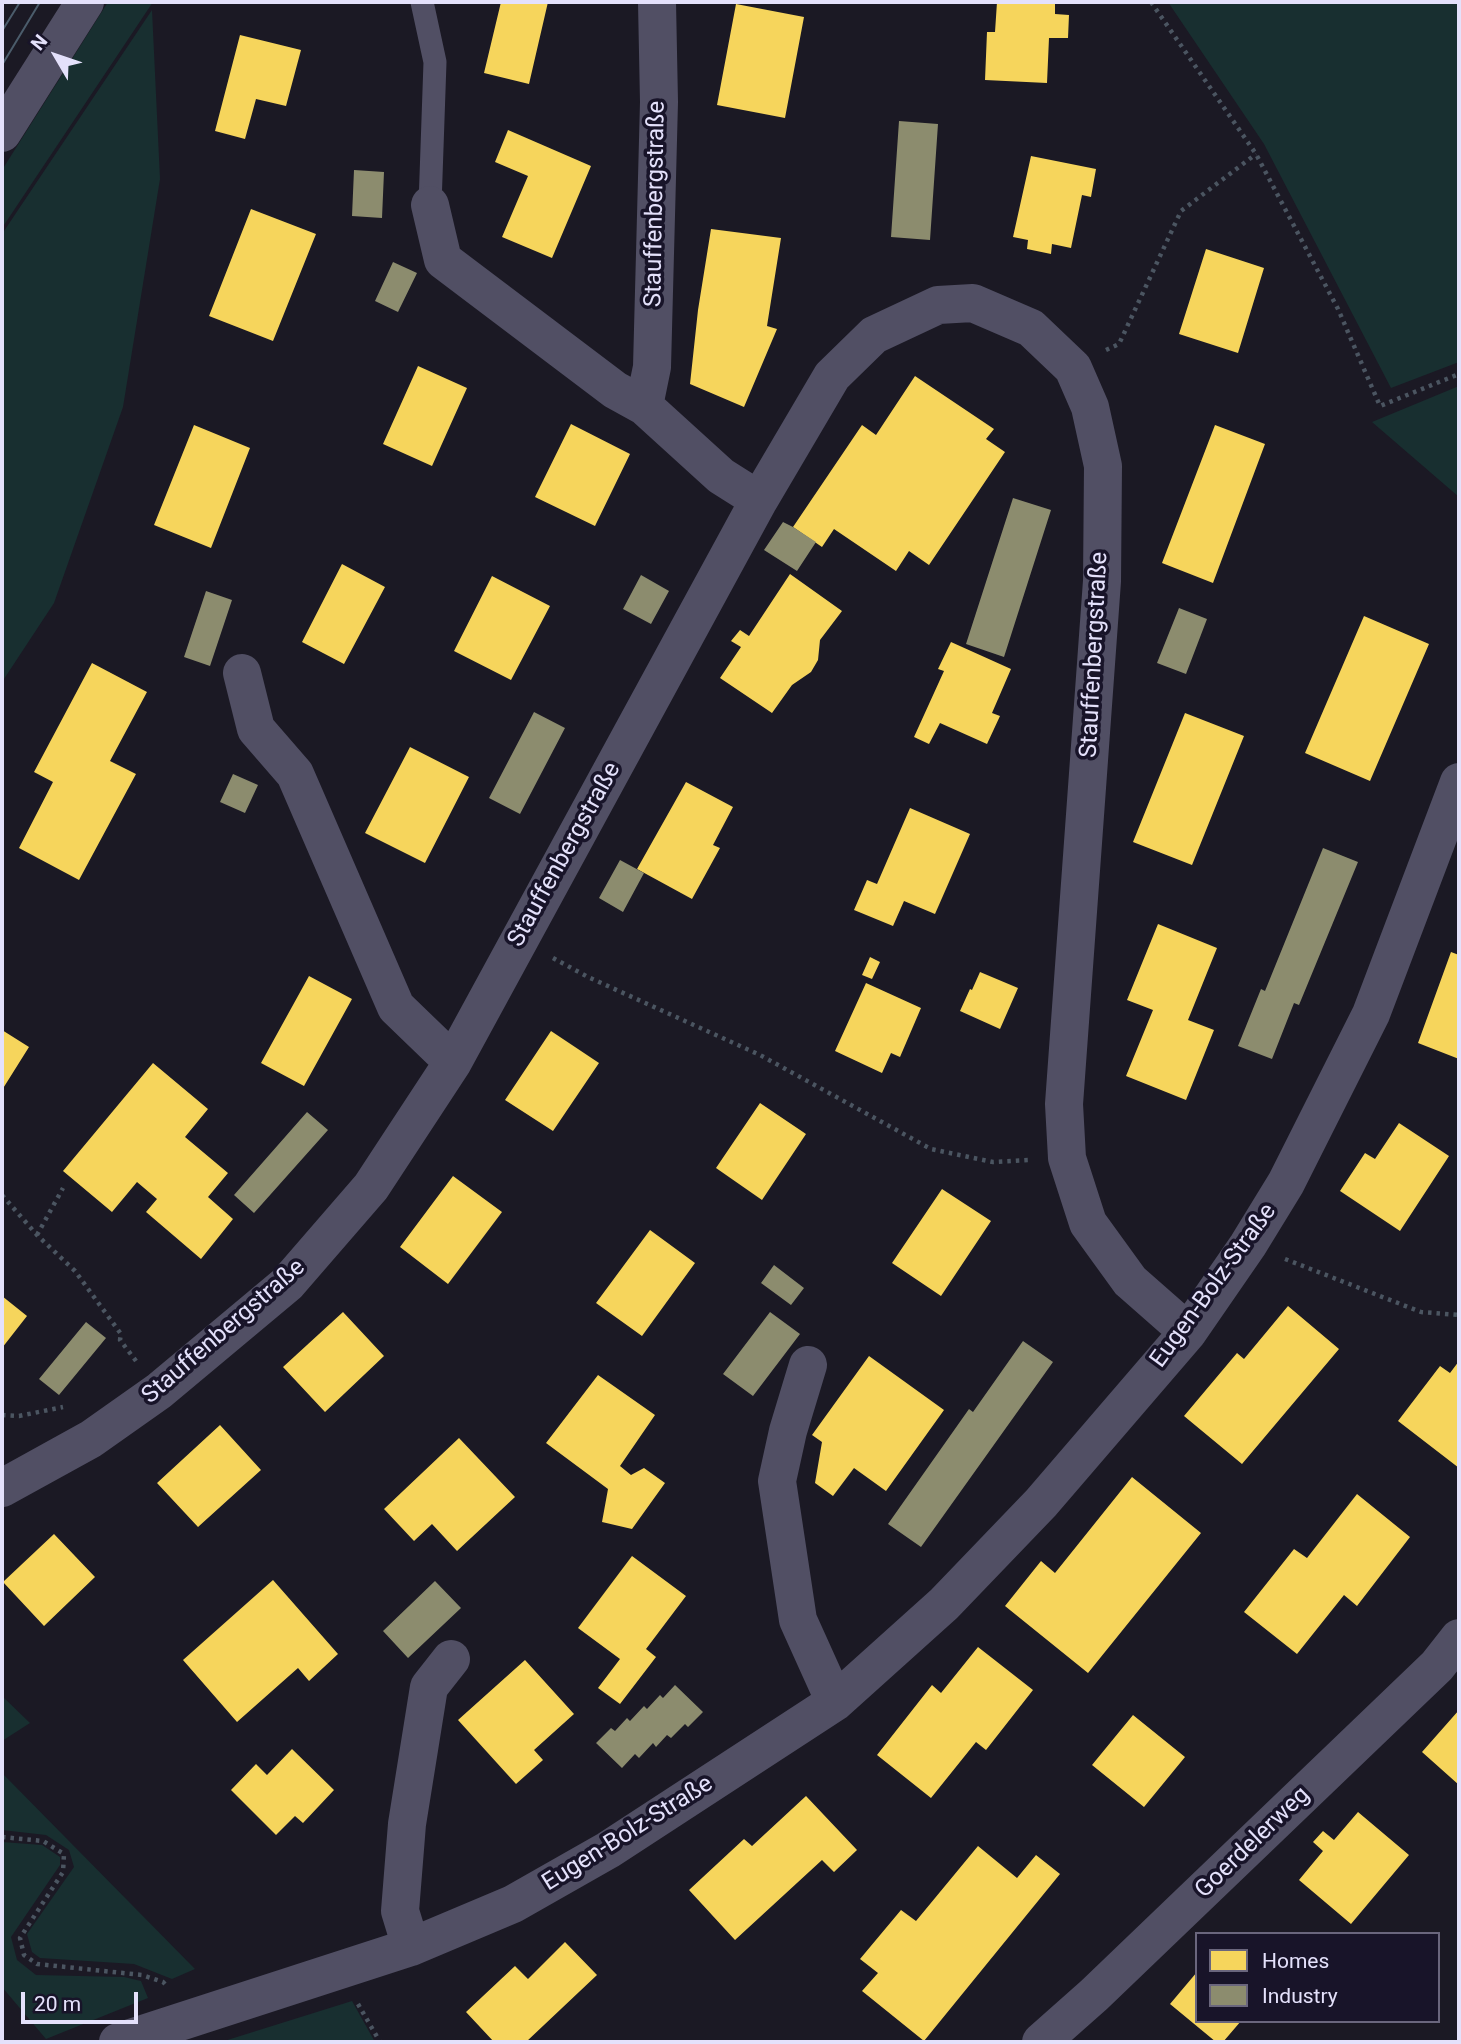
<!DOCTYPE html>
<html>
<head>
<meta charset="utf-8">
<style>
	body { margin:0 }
	#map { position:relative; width:1461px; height:2044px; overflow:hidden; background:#1b1924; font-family:Roboto,sans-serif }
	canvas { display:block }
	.frame { position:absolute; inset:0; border:4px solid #e4e1fb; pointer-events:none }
	.legend { position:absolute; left:1195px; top:1932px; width:245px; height:91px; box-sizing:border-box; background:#181429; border:2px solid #6a667d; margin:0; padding:9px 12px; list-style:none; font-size:21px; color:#e4e1fb }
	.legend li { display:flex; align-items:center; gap:14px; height:35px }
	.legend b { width:35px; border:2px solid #6a667d }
	.north { position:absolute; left:21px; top:21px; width:70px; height:70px; -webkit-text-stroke:5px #181429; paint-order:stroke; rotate:309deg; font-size:19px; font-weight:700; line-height:28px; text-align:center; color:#e4e1fb }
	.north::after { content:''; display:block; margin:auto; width:24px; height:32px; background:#e4e1fb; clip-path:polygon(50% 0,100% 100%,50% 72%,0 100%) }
	.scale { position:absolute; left:21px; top:1992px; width:117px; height:32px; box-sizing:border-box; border:4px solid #e4e1fb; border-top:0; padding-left:9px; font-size:21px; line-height:24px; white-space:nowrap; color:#e4e1fb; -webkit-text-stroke:5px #181429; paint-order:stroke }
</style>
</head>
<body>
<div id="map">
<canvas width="1461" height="2044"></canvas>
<div class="frame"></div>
<ul class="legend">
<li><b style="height:19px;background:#f6d55c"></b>Homes</li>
<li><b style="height:19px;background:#8c8c6e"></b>Industry</li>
</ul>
<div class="north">N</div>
<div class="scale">20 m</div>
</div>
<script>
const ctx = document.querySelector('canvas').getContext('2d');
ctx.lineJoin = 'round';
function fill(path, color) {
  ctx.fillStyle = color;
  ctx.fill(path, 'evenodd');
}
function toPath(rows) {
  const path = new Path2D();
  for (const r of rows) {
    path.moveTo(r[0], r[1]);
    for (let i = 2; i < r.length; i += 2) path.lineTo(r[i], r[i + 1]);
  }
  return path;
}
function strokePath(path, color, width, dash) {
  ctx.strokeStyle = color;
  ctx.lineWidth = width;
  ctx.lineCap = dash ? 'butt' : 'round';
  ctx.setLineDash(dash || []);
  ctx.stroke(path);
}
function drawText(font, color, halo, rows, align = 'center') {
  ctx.font = font + ' Roboto,sans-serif';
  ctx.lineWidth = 7;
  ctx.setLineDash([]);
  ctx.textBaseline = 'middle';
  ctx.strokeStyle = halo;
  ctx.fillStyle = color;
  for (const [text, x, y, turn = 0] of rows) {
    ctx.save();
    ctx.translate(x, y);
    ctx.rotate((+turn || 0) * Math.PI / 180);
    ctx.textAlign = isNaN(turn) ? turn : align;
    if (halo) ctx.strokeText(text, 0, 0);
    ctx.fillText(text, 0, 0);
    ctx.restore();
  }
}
const green = toPath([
	[108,2,153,2,2,228,2,170],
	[1168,2,1459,2,1459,362,1391,388,1264,144],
	[152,10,160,179,123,407,54,603,2,682,2,234],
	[1459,386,1459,497,1372,422],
	[2,1696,30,1723,2,1741],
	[2,1773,195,1969,172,1979,134,1964,40,1958,32,1952,27,1934,74,1867,69,1850,46,1835,2,1830],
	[2,1842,42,1845,60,1857,60,1865,11,1937,17,1960,36,1975,124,1977,141,1981,148,1998,46,2039,2,1987],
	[352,2001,375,2042,221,2042]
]);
const homes = toPath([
	[501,2,548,2,529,84,484,73],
	[997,2,1055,2,1055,14,1069,15,1068,38,1049,38,1047,83,985,80,987,32,995,32],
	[736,4,804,17,785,118,717,105],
	[240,35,301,50,286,106,256,99,245,139,215,131],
	[508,130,591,166,552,258,502,237,528,176,495,162],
	[1031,156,1096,169,1091,197,1082,195,1071,248,1052,244,1051,254,1027,249,1028,240,1013,237],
	[251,209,316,234,273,341,209,316],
	[711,229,781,238,767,326,777,329,744,407,690,384,698,310],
	[1206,249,1264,268,1238,353,1179,334],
	[418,366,467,388,432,466,383,444],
	[915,376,994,429,986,439,1005,452,929,565,909,551,896,571,834,529,822,547,793,527,862,425,876,435],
	[571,424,630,454,595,526,535,497],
	[194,425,250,448,211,548,154,525],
	[1215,425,1265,444,1213,583,1162,563],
	[342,564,385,587,344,664,302,642],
	[790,574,842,611,820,640,818,660,811,672,792,685,772,713,720,678,741,647,731,641,740,630,749,636],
	[492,576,550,606,511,680,454,651],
	[1364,616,1429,644,1370,781,1305,753],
	[951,642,1011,669,992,713,1000,716,987,744,940,723,929,744,914,737,944,671,938,669],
	[92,663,147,692,110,761,136,774,79,880,19,848,53,782,34,772],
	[1185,713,1244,736,1192,865,1133,842],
	[410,747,469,777,425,863,365,833],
	[686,782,733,807,713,845,720,848,692,899,637,869],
	[910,808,970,834,935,914,904,901,893,926,854,910,867,880,877,884],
	[1158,924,1217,948,1188,1020,1214,1030,1186,1100,1126,1076,1153,1010,1127,1000],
	[1451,952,1459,955,1459,1059,1418,1043],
	[870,957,880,962,872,979,862,975],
	[980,972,1018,988,1000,1029,960,1011,970,989,972,990],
	[309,976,352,999,304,1086,261,1063],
	[866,983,921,1008,900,1057,891,1053,882,1073,835,1051],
	[2,1030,29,1047,2,1090],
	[551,1031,599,1063,553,1131,505,1100],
	[153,1063,208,1109,185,1137,228,1173,208,1197,233,1219,201,1259,146,1212,157,1199,137,1182,112,1212,63,1171],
	[760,1103,806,1134,762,1200,716,1168],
	[1399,1123,1449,1156,1400,1231,1340,1191,1365,1153,1375,1159],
	[453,1176,502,1212,448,1284,400,1247],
	[942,1189,991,1221,941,1296,892,1263],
	[650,1230,695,1263,642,1336,596,1303],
	[2,1296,27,1316,2,1348],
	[1288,1306,1339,1349,1242,1464,1184,1416,1237,1353,1244,1359],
	[343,1312,384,1356,325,1412,283,1367],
	[869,1356,944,1410,886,1491,854,1468,833,1496,815,1483,822,1442,812,1435],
	[1459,1361,1459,1468,1398,1421,1440,1366,1450,1373],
	[598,1375,655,1415,620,1466,631,1475,644,1468,665,1483,632,1529,602,1522,608,1489,546,1443],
	[220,1425,261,1470,198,1527,157,1483],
	[459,1438,515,1497,457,1551,432,1524,414,1541,384,1509],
	[1132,1477,1201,1533,1088,1673,1005,1606,1041,1561,1055,1573],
	[1357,1494,1410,1537,1357,1606,1344,1595,1297,1654,1244,1612,1294,1549,1307,1558],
	[54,1534,95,1577,44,1626,3,1582],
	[632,1556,686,1596,646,1649,656,1657,620,1704,598,1688,620,1659,578,1628],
	[273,1580,338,1654,309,1681,298,1668,237,1722,183,1660],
	[978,1647,1033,1690,986,1750,976,1742,931,1798,877,1755,932,1685,941,1693],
	[525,1660,574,1714,534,1750,543,1760,516,1784,458,1720],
	[1459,1710,1459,1785,1422,1752],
	[1133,1715,1185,1757,1144,1807,1092,1765],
	[292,1749,334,1790,303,1823,295,1816,276,1835,231,1790,256,1764,267,1775],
	[806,1796,857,1850,834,1872,822,1860,735,1940,689,1890,744,1839,752,1846],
	[1358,1812,1409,1855,1351,1924,1299,1880,1323,1851,1313,1842,1323,1831,1334,1840],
	[978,1846,1017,1878,1036,1855,1060,1874,924,2041,862,1991,878,1973,860,1959,901,1910,916,1921],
	[565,1942,597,1975,526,2042,494,2042,466,2012,515,1966,528,1979],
	[1197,1972,1197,2021,1241,2021,1223,2042,1216,2042,1170,2004]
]);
const industry = toPath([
	[899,121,938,124,930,240,891,237],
	[354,170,384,172,382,218,352,216],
	[393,262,417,273,398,312,375,301],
	[1013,498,1051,510,1004,657,966,644],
	[783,522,793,527,816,542,797,571,764,550],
	[641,575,669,591,651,624,623,609],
	[206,591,232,600,210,666,184,657],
	[1179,608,1207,619,1186,674,1157,663],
	[534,712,565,728,520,814,489,798],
	[233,774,258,785,245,813,220,802],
	[1323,848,1358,862,1299,1005,1294,1003,1272,1059,1238,1046,1261,989,1265,991],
	[620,860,644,873,623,912,599,898],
	[307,1112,328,1130,254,1213,234,1195],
	[774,1265,804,1288,791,1305,761,1283],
	[770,1312,800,1334,753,1396,723,1374],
	[86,1322,106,1338,59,1395,39,1379],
	[1023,1341,1053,1362,921,1547,888,1524,969,1409,973,1412],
	[435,1581,461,1608,408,1658,383,1631],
	[675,1685,703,1712,688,1727,685,1724,671,1738,667,1735,656,1747,653,1743,639,1758,635,1754,622,1768,596,1743,611,1728,615,1731,627,1718,630,1721,644,1706,647,1709,660,1695,663,1698]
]);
const path = toPath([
	[1151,2,1256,154,1338,309,1380,406,1459,374],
	[1106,350,1119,344,1181,211,1256,154],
	[553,958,588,977,760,1055,931,1149,993,1162,1030,1160],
	[2,1195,37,1235,75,1271,121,1334,120,1340,136,1361],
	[37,1235,63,1188],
	[1285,1259,1421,1312,1459,1315],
	[2,1415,19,1416,63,1407],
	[2,1837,43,1841,64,1854,63,1872,20,1938,24,1955,37,1964,142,1975,163,1982,166,1985],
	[358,2004,380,2042]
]);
const service = toPath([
	[422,2,435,62,430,205]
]);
const minor = toPath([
	[657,2,659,102,652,367,644,406,721,476,759,500],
	[430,205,443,260,615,390,644,406],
	[242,673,256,729,295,774,396,1007,453,1062],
	[808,1365,788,1431,777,1481,798,1620,835,1702],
	[2,1488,91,1439,159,1391,287,1284,371,1187,453,1062,759,500,832,376,874,335,938,305,973,303,1031,328,1073,368,1090,407,1103,466,1102,581,1064,1104,1067,1158,1088,1223,1130,1281,1188,1332],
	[411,1947,400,1911,407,1824,429,1687,451,1659],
	[118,2042,411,1947,513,1904,608,1850,835,1702,944,1604,1041,1503,1188,1332,1248,1245,1286,1183,1371,1014,1459,782],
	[1041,2042,1094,1995,1437,1666,1459,1638]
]);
const tertiary = toPath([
	[2,133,85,2]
]);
const tram = toPath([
	[2,31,20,2],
	[2,65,40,2]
]);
const streetNames = [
	["Stauffenbergstraße",656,204,-89],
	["Stauffenbergstraße",1095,655,-87],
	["Stauffenbergstraße",565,855,-61],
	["Eugen-Bolz-Straße",1214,1286,-54],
	["Stauffenbergstraße",224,1332,-41],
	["Eugen-Bolz-Straße",628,1834,-32],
	["Goerdelerweg",1253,1843,-44]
];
fill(green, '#182f30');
fill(homes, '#f6d55c');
fill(industry, '#8c8c6e');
strokePath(path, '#4b5561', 4.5, [3.5, 5]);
strokePath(service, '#514f64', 23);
strokePath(minor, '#514f64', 38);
strokePath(tertiary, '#514f64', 38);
strokePath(tram, '#4b5c6b', 2);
drawText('24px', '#e4e1fb', '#181429', streetNames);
</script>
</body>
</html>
